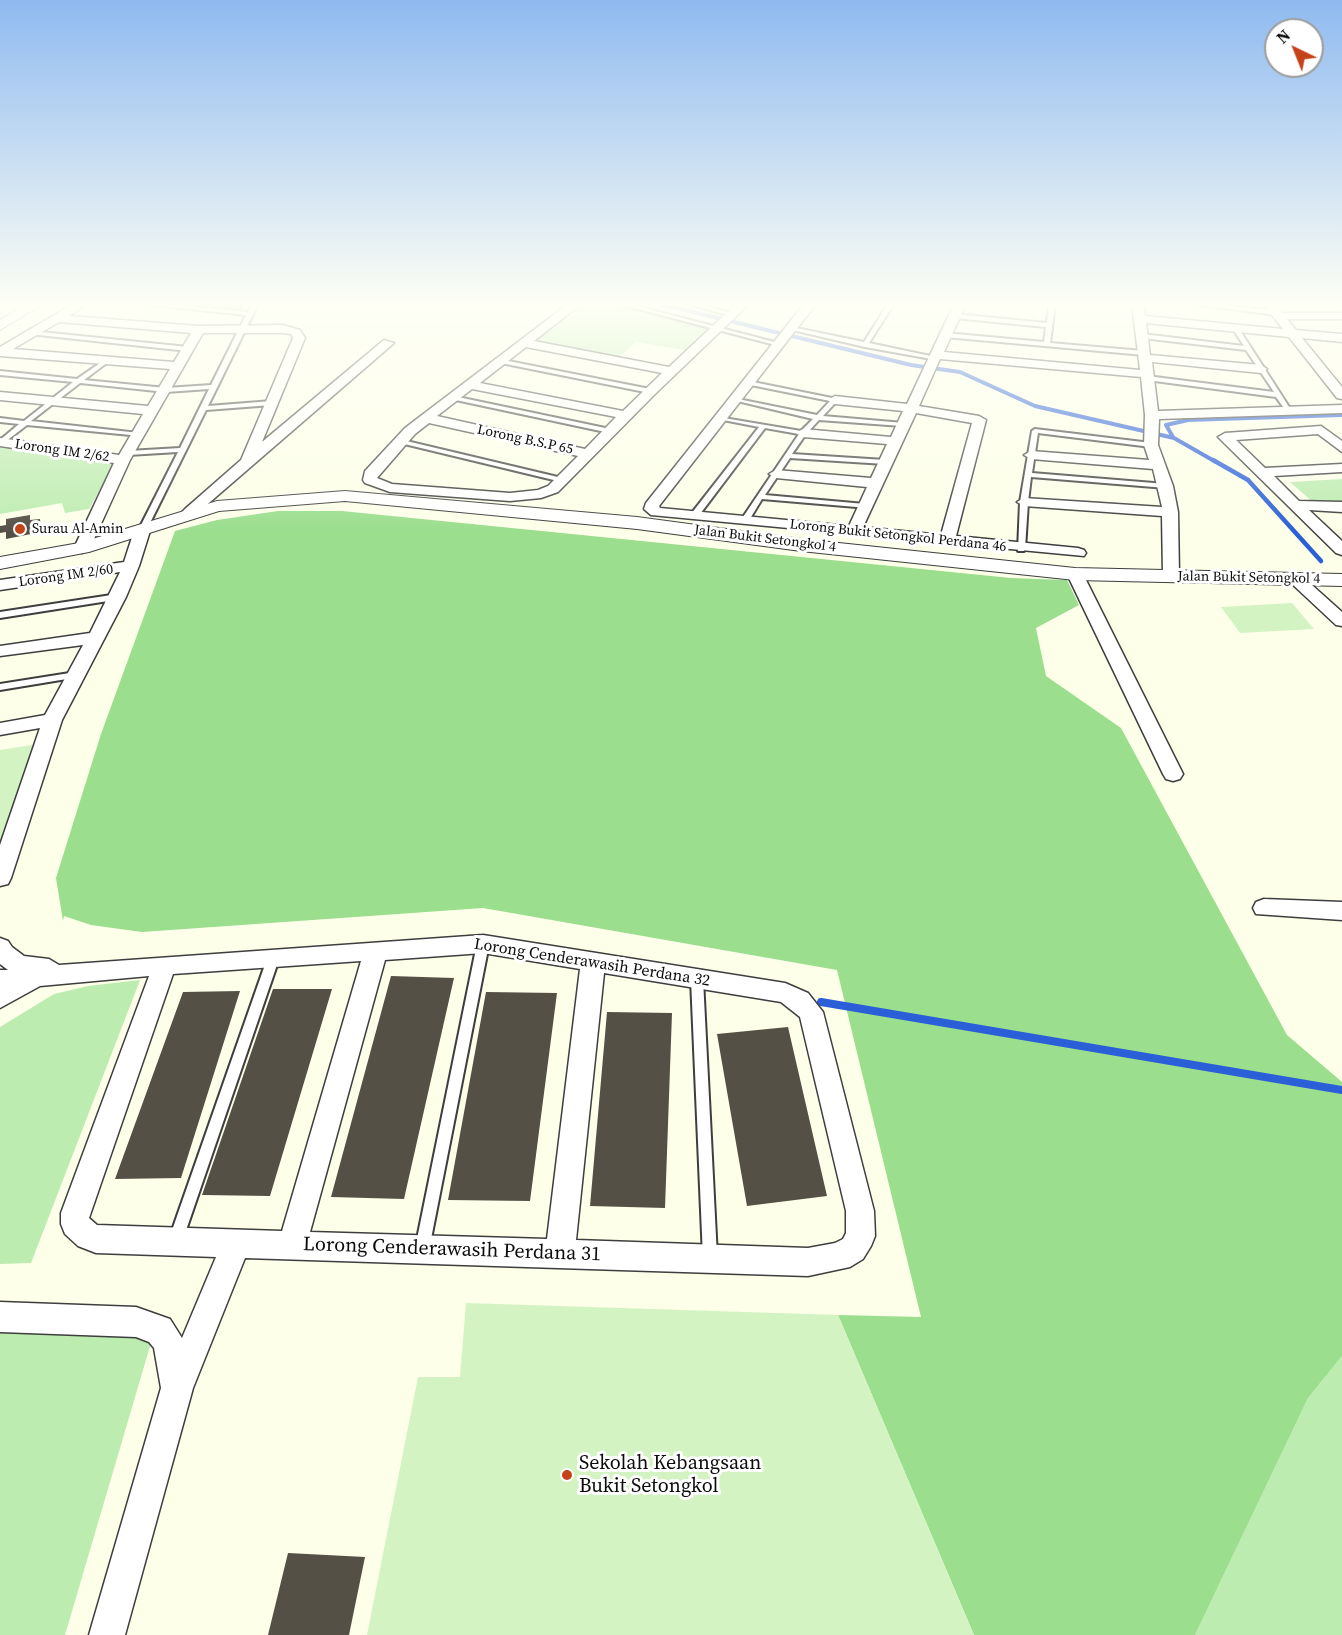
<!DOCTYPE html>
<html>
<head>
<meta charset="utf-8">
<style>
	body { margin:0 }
	#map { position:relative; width:1342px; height:1635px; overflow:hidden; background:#fdffe9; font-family:"Source Serif 4",serif }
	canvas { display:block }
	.north { position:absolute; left:1264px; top:18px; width:60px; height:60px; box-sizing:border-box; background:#fff; border:2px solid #9d9d9d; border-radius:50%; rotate:317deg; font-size:16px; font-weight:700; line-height:24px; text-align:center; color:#0b0b0b }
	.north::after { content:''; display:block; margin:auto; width:21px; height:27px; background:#c54319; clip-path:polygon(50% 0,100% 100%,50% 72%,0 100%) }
</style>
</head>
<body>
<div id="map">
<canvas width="1342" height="1635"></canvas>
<div class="north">N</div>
</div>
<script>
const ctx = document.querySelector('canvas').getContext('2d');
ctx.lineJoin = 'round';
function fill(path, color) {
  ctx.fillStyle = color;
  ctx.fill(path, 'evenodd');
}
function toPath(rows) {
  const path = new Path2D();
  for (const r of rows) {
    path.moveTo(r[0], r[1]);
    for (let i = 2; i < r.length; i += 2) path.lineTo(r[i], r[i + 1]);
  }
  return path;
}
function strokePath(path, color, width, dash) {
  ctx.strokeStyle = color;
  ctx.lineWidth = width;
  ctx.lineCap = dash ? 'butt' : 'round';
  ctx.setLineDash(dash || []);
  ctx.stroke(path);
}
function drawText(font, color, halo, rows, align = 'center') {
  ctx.font = font + ' "Source Serif 4",serif';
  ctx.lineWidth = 6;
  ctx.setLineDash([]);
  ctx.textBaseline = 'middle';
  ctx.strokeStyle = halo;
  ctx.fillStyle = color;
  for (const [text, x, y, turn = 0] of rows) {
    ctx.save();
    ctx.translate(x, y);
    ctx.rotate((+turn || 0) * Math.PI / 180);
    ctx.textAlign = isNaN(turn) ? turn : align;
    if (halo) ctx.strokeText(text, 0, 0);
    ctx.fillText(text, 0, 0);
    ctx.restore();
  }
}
const green = toPath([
	[575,304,620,304,710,329,689,351,636,342,615,360,523,343],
	[0,447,116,461,89,509,65,513,62,503,0,514],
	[1342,479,1342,505,1315,504,1290,482],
	[140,980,31,1263,0,1264,0,1027,54,994,88,986],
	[0,1327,153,1336,65,1635,0,1635],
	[1342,1356,1342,1635,1195,1635,1308,1398]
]);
const forest = toPath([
	[278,511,342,511,1011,578,1067,580,1079,605,1036,628,1046,676,1121,728,1287,1035,1342,1082,1342,1356,1308,1398,1195,1635,974,1635,838,1315,921,1317,837,970,483,908,142,932,91,925,64,916,63,921,56,878,101,734,175,531,217,520]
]);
const pitch = toPath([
	[1292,603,1314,629,1240,633,1221,607],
	[44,743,0,855,0,750],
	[466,1303,838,1315,974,1635,367,1635,418,1377,460,1377]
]);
const streamFar2 = toPath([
	[660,304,911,365,960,372,1035,406,1174,438,1216,462],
	[1173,437,1166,425,1188,420,1342,415]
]);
const streamFar1 = toPath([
	[1213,460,1248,480,1321,561]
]);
const stream = toPath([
	[821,1002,1342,1090]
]);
const building = toPath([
	[188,304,245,304,242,310],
	[30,515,30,520,40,519,41,532,6,539,6,532,0,533,0,526,6,525,6,519],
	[391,976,454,978,404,1199,331,1197],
	[273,989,332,989,270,1196,202,1195],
	[240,991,181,1178,115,1179,183,992],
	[486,992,557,993,530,1201,448,1200],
	[607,1012,672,1013,665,1208,590,1206],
	[788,1027,827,1196,747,1206,717,1034],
	[288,1553,365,1557,349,1635,268,1635]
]);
const service = toPath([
	[142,304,164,304,248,312,252,304,258,304,208,406,272,401,275,403,272,405,206,410,146,531,142,533,138,531,178,452,128,455,124,453,128,451,180,448,209,389,166,392,80,383,31,421,139,433,141,434,141,436,27,425,1,445,0,440,19,424,0,422,0,418,24,421,73,382,0,375,0,371,77,379,106,359,108,360,108,362,84,380,166,388,211,385,246,315,142,304],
	[619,304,629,304,782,344,779,346,619,304],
	[687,304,698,304,735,314,732,316,687,304],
	[888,304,894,304,869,343,935,357,937,358,937,360,865,347,788,329,791,327,864,342,888,304],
	[1049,304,1055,304,1050,343,1144,351,1147,353,1144,355,945,337,942,335,945,333,1044,342,1046,327,954,318,951,316,954,314,1047,323,1049,304],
	[1193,304,1212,304,1276,311,1279,313,1276,315,1193,304],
	[1234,328,1239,329,1291,410,1290,411,1286,411,1276,397,1147,380,1144,378,1147,376,1274,392,1246,350,1142,338,1139,336,1142,334,1244,346,1233,329,1234,328],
	[31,331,188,347,191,349,188,351,29,334,28,333,31,331],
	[498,359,650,389,653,391,650,393,496,362,496,360,498,359],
	[748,381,837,399,837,401,823,416,904,423,905,424,902,426,819,420,806,434,792,454,885,460,889,462,885,464,790,458,765,495,865,504,869,506,868,508,762,499,748,522,742,522,741,520,799,434,765,428,697,518,691,518,691,514,759,427,718,419,718,417,801,431,813,419,733,400,733,398,817,415,830,401,746,384,746,382,748,381],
	[453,396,610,429,613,431,610,433,451,399,450,398,453,396],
	[1035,429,1151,443,1154,445,1151,447,1038,433,1032,473,1166,484,1170,486,1166,488,1031,477,1028,502,1025,549,1024,551,1018,551,1020,502,1032,431,1035,429],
	[398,439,562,478,566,480,562,482,396,442,396,440,398,439],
	[118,594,122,597,121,599,0,618,0,612,118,594],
	[76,672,81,675,79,677,0,690,0,684,76,672],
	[483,939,487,941,489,944,429,1249,427,1254,422,1256,417,1254,415,1249,477,944,479,941,483,939],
	[273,954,277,956,279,959,183,1239,181,1244,176,1246,171,1244,169,1239,267,959,269,956,273,954],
	[697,974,701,976,703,979,717,1257,715,1262,710,1264,705,1262,703,1257,691,979,693,976,697,974]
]);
const minor = toPath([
	[73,304,87,304,69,316,199,326,283,325,300,330,305,338,262,442,384,340,394,343,195,515,190,517,182,512,185,509,241,460,293,338,291,334,283,333,203,333,130,460,90,548,82,553,74,548,114,463,0,446,0,438,119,455,143,414,0,400,0,392,148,406,170,369,0,356,0,347,73,304],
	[59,322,191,333,174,362,13,349,59,322],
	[568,304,581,304,534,341,669,367,736,304,749,304,655,394,558,492,541,498,510,501,390,492,365,483,363,480,365,471,405,428,568,304],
	[526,347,662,373,623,411,480,383,526,347],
	[472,389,616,417,585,449,437,416,472,389],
	[429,423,578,456,548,486,538,490,510,493,392,484,377,478,415,434,429,423],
	[804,304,816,304,659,506,660,508,849,526,867,487,776,478,769,474,776,470,871,478,887,444,803,437,796,433,803,429,891,437,903,411,835,404,828,400,835,396,907,404,954,304,966,304,944,352,1140,370,1132,304,1144,304,1145,316,1283,329,1263,304,1275,304,1282,313,1342,313,1342,319,1287,319,1296,330,1342,334,1342,342,1302,338,1342,387,1342,399,1337,398,1289,337,1146,323,1150,355,1261,365,1267,369,1261,373,1152,362,1158,411,1342,405,1342,413,1159,419,1158,445,1173,486,1178,512,1179,576,1171,581,1163,576,1162,516,1024,506,1017,502,1024,498,1162,507,1153,469,1031,459,1024,455,1031,451,1149,460,1144,445,1145,415,1141,377,940,359,919,406,979,416,986,420,956,536,1078,548,1084,550,1086,553,1084,556,651,515,644,509,646,503,804,304],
	[916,413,972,423,941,535,863,527,916,413],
	[1321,426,1342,441,1342,452,1318,434,1236,440,1265,468,1342,464,1342,472,1274,476,1299,501,1342,502,1342,512,1309,510,1342,541,1342,555,1336,553,1218,437,1225,433,1321,426],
	[142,526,150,531,139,566,126,597,62,720,11,878,8,884,0,886,0,845,40,728,0,735,0,723,45,715,83,645,0,656,0,646,90,633,120,572,0,590,0,580,124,562,134,531,142,526],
	[1075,569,1083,574,1183,774,1180,779,1173,781,1166,779,1163,774,1067,574,1075,569],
	[1297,575,1303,577,1342,612,1342,626,1336,625,1291,583,1289,580,1297,575],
	[1264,899,1342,902,1342,920,1256,914,1253,908,1256,902,1264,899],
	[483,935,785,983,808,993,823,1012,874,1211,875,1236,871,1246,863,1259,850,1267,808,1276,245,1258,193,1388,125,1635,89,1635,161,1388,154,1348,149,1342,136,1337,0,1332,0,1302,136,1307,170,1319,182,1338,216,1257,96,1253,78,1246,65,1234,61,1224,61,1213,149,976,40,986,0,1008,0,970,8,970,0,964,0,938,8,941,12,947,24,956,49,959,59,965,483,935],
	[483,953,580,969,547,1239,310,1232,385,960,483,953],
	[361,961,282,1231,97,1225,89,1218,173,974,361,961],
	[604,973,781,1002,800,1017,846,1211,846,1233,843,1239,835,1243,808,1248,576,1240,604,973]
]);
const tertiary = toPath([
	[26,304,43,304,0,330,0,320,26,304],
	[345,491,637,517,801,539,1075,568,1342,574,1342,586,1075,580,801,551,637,529,345,501,219,511,89,552,0,569,0,557,79,543,217,501,345,491]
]);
const markers = [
	[20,529,6,"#c54319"],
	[567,1475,6,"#c54319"]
];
const farStreetnames = [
	["Lorong B.S.P 65",525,440,12],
	["Lorong IM 2/62",62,451,8],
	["Lorong Bukit Setongkol Perdana 46",898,536,6],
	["Jalan Bukit Setongkol 4",765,539,7],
	["Lorong IM 2/60",66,576,-8],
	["Jalan Bukit Setongkol 4",1249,578,1]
];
const farPoinames = [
	["Surau Al-Amin",32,529]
];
const streetNames = [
	["Lorong Cenderawasih Perdana 32",592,963,9]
];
const nearStreetnames = [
	["Lorong Cenderawasih Perdana 31",452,1250,2]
];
const nearPoinames = [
	["Sekolah Kebangsaan",579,1464],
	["Bukit Setongkol",579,1487]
];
fill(green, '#bdecb0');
fill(forest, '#9ade8e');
fill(pitch, '#d4f3c2');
strokePath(streamFar2, '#2a5fd8', 4);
strokePath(streamFar1, '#2a5fd8', 4.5);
strokePath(stream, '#2a5fd8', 8);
fill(building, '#545046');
strokePath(service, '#3e3e3e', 4);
strokePath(minor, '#3e3e3e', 3);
strokePath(tertiary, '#3e3e3e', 2);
fill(service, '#fff');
fill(minor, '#fff');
fill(tertiary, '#fff');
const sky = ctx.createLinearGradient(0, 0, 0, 533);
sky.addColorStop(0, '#8fbaf0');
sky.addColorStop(0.57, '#fefff5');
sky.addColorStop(1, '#fefff500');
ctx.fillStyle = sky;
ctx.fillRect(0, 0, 1342, 533);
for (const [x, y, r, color] of markers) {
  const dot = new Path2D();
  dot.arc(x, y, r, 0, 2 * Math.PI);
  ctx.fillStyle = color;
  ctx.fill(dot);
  strokePath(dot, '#fff', 2);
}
drawText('14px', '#0b0b0b', '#fff', farStreetnames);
drawText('14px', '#0b0b0b', '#fff', farPoinames, 'left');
drawText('16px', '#0b0b0b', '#fff', streetNames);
drawText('20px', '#0b0b0b', '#fff', nearStreetnames);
drawText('20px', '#0b0b0b', '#fff', nearPoinames, 'left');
</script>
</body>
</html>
